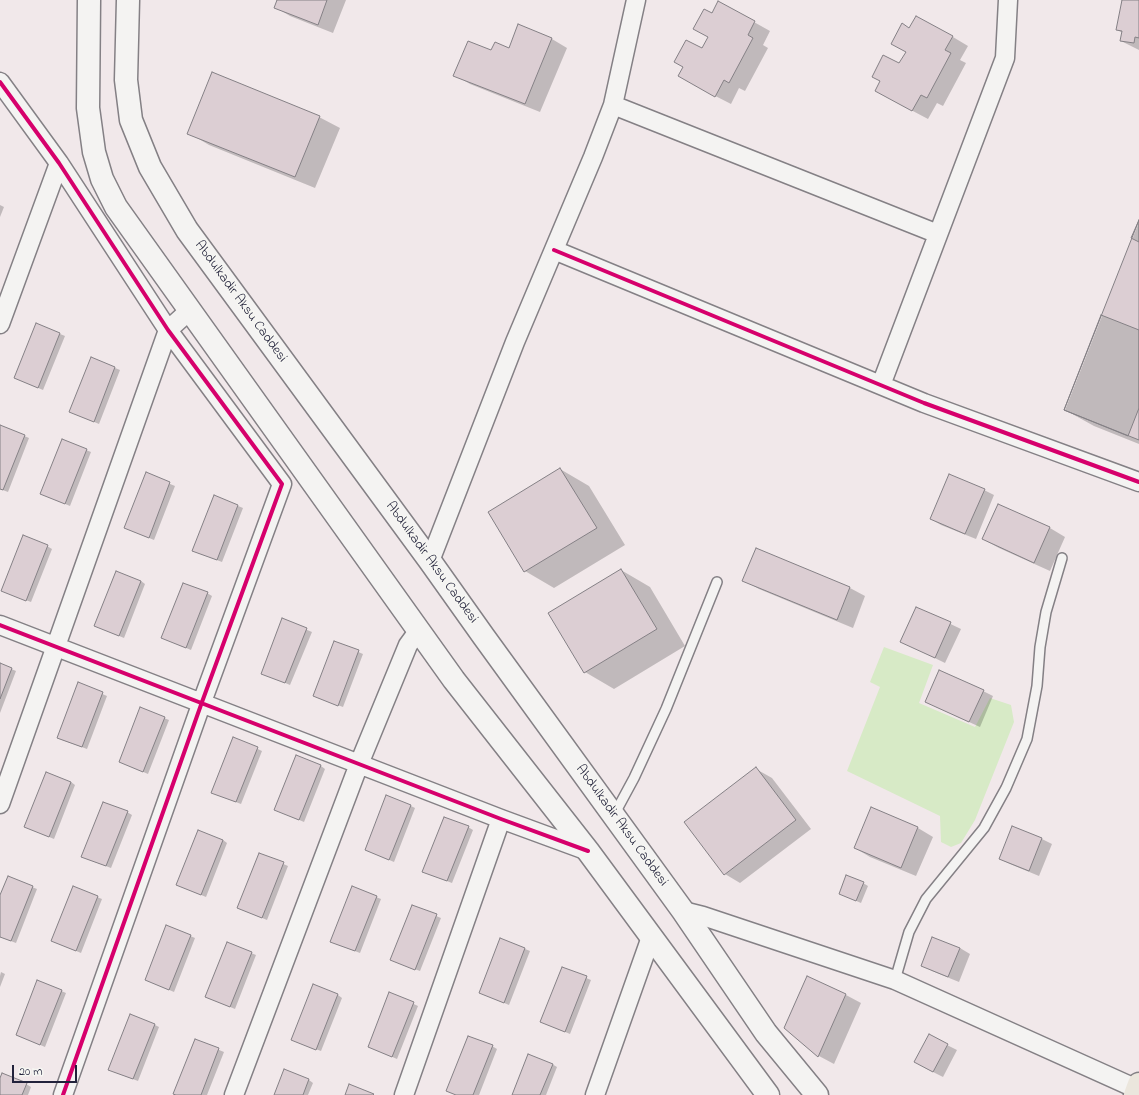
<!DOCTYPE html>
<html>
<head>
<meta charset="utf-8">
<style>
	body { margin:0 }
	#map { position:relative; width:1139px; height:1095px; overflow:hidden; background:#f1e8ea; font-family:"Indie Flower",sans-serif }
	canvas { display:block }
	.scale { position:absolute; left:12px; top:1065px; width:65px; height:18px; box-sizing:border-box; border:2px solid #22223b; border-top:0; padding-left:5px; font-size:12px; line-height:14px; white-space:nowrap; color:#22223b; -webkit-text-stroke:3px #f6f6f2; paint-order:stroke }
</style>
</head>
<body>
<div id="map">
<canvas width="1139" height="1095"></canvas>
<div class="scale">20 m</div>
</div>
<script>
const ctx = document.querySelector('canvas').getContext('2d');
ctx.lineJoin = 'round';
function fill(path, color) {
  ctx.fillStyle = color;
  ctx.fill(path, 'evenodd');
}
function toPath(rows) {
  const path = new Path2D();
  for (const r of rows) {
    path.moveTo(r[0], r[1]);
    for (let i = 2; i < r.length; i += 2) path.lineTo(r[i], r[i + 1]);
  }
  return path;
}
function strokePath(path, color, width, dash) {
  ctx.strokeStyle = color;
  ctx.lineWidth = width;
  ctx.lineCap = dash ? 'butt' : 'round';
  ctx.setLineDash(dash || []);
  ctx.stroke(path);
}
function drawText(font, color, halo, rows, align = 'center') {
  ctx.font = font + ' "Indie Flower",sans-serif';
  ctx.lineWidth = 3;
  ctx.setLineDash([]);
  ctx.textBaseline = 'middle';
  ctx.strokeStyle = halo;
  ctx.fillStyle = color;
  for (const [text, x, y, turn = 0] of rows) {
    ctx.save();
    ctx.translate(x, y);
    ctx.rotate((+turn || 0) * Math.PI / 180);
    ctx.textAlign = isNaN(turn) ? turn : align;
    if (halo) ctx.strokeText(text, 0, 0);
    ctx.fillText(text, 0, 0);
    ctx.restore();
  }
}
const green = toPath([
	[884,647,933,665,919,703,975,727,990,698,1011,705,1014,722,975,820,961,843,951,847,941,842,940,816,847,771,880,687,870,682]
]);
const shadow = toPath([
	[278,0,346,0,333,33,290,16,275,7],
	[1122,0,1139,0,1139,50,1121,41,1123,33,1117,30],
	[718,2,770,31,763,45,768,48,745,91,739,88,731,104,694,85,702,50,709,37],
	[910,29,953,37,968,46,960,60,966,63,943,106,937,103,928,119,892,100,900,65,907,52],
	[552,39,567,48,540,112,470,84,455,75,492,52,509,49],
	[319,117,340,128,315,188,209,145,189,133],
	[0,205,4,207,0,217],
	[1139,222,1139,444,1094,426,1065,410],
	[36,324,65,336,43,390,15,378],
	[91,358,120,370,99,424,75,414],
	[1,426,29,438,8,492,0,489],
	[86,450,91,452,70,506,41,494],
	[560,469,589,486,625,545,554,588,525,571],
	[146,474,175,486,154,540,130,530],
	[984,490,994,495,976,539,941,525,931,519],
	[214,496,243,508,222,562,198,553],
	[998,505,1050,528,1065,537,1050,571,999,548,983,539],
	[47,546,52,549,31,602,7,593],
	[756,549,850,588,865,596,853,628,759,589,743,580],
	[621,570,650,587,685,646,614,689,585,672],
	[141,581,145,584,124,638,100,628],
	[207,593,212,596,191,650,167,640],
	[917,608,961,629,945,663,902,642],
	[283,620,312,632,290,685,262,673],
	[335,642,363,654,343,707,318,698],
	[0,664,16,671,0,713],
	[79,684,107,696,87,749,62,740],
	[983,691,993,696,980,727,936,707],
	[164,718,169,720,148,774,120,762],
	[234,738,262,751,241,804,217,795],
	[321,766,325,769,304,822,276,810],
	[756,769,772,778,811,829,740,883,725,874,686,823],
	[71,782,75,785,54,839,30,829],
	[411,806,415,808,394,862,366,850],
	[872,809,918,828,933,837,916,876,870,857,855,848],
	[127,812,132,815,111,868,87,859],
	[468,827,473,830,452,883,428,874],
	[1042,839,1052,844,1039,876,1010,864,1000,859],
	[223,840,227,843,206,897,182,887],
	[260,854,288,866,267,920,243,910],
	[863,883,868,886,861,903,840,894],
	[32,887,37,889,16,943,0,937,0,898],
	[97,897,102,899,81,953,52,941],
	[376,897,381,899,360,953,336,944],
	[412,906,441,918,420,971,396,962],
	[167,926,195,938,174,992,146,980],
	[501,939,530,951,509,1005,485,995],
	[960,948,970,954,959,982,932,971,922,965],
	[251,953,256,955,235,1009,206,997],
	[562,968,591,980,570,1034,546,1024],
	[1,972,5,974,0,987,0,976],
	[38,981,66,993,45,1047,17,1035],
	[390,993,418,1006,397,1059,369,1047],
	[338,995,342,998,321,1051,297,1042],
	[846,995,861,1003,834,1064,819,1056,785,1027],
	[155,1025,159,1027,138,1081,114,1072],
	[195,1040,224,1052,207,1095,177,1095],
	[947,1045,957,1050,943,1077,925,1068],
	[492,1046,497,1049,479,1095,457,1095],
	[552,1064,557,1067,546,1095,513,1095],
	[309,1080,313,1083,308,1095,275,1095],
	[0,1081,26,1084,31,1087,28,1095,0,1095]
]);
const building = toPath([
	[277,0,327,0,318,25,274,8,277,0],
	[1122,0,1139,0,1139,38,1135,37,1134,43,1120,41,1122,31,1116,30,1122,0],
	[718,1,755,21,748,35,753,38,729,83,724,80,715,97,678,76,683,67,674,62,686,40,702,48,708,37,693,29,704,9,712,13,718,1],
	[916,16,953,36,945,50,951,53,927,98,921,95,912,111,875,91,880,81,872,77,883,55,899,63,906,52,891,44,902,23,909,28,916,16],
	[518,24,552,38,525,104,453,76,468,41,491,50,495,42,509,48,518,24],
	[212,72,320,116,295,177,187,134,212,72],
	[1139,220,1139,440,1064,410,1139,220],
	[1139,220,1139,242,1131,238,1139,220],
	[1101,315,1139,330,1139,408,1128,436,1064,410,1101,315],
	[36,323,60,333,38,388,14,378,36,323],
	[91,357,115,367,94,422,69,412,91,357],
	[0,425,25,435,3,490,0,489,0,425],
	[62,439,87,449,65,504,40,494,62,439],
	[560,468,597,528,524,572,488,512,560,468],
	[146,472,170,482,149,538,124,528,146,472],
	[949,474,985,489,965,534,930,519,949,474],
	[214,495,238,505,217,560,192,551,214,495],
	[998,504,1050,527,1034,563,982,539,998,504],
	[23,535,48,545,26,601,1,591,23,535],
	[756,548,850,587,837,620,742,581,756,548],
	[621,569,657,629,584,673,548,613,621,569],
	[116,571,141,581,119,636,94,626,116,571],
	[183,583,208,592,186,648,161,638,183,583],
	[916,607,951,622,935,658,900,642,916,607],
	[282,618,307,628,285,683,261,674,282,618],
	[334,641,359,650,338,706,313,696,334,641],
	[0,663,12,668,0,699,0,663],
	[939,670,984,690,969,722,925,702,939,670],
	[78,682,103,692,82,747,57,738,78,682],
	[140,707,165,717,143,772,119,762,140,707],
	[233,737,258,747,236,802,211,793,233,737],
	[296,755,321,765,299,820,274,810,296,755],
	[756,767,796,820,724,875,684,822,756,767],
	[46,772,71,782,49,837,24,827,46,772],
	[386,795,411,805,389,860,365,850,386,795],
	[103,802,128,811,106,866,81,857,103,802],
	[871,807,918,827,901,868,854,848,871,807],
	[444,817,469,826,447,881,422,872,444,817],
	[1012,826,1042,838,1029,871,999,859,1012,826],
	[198,830,223,840,201,895,176,885,198,830],
	[259,853,284,862,262,918,237,908,259,853],
	[846,875,864,882,856,901,839,894,846,875],
	[8,876,33,886,11,941,0,937,0,895,8,876],
	[73,886,98,896,76,951,51,941,73,886],
	[352,886,377,896,355,951,330,942,352,886],
	[412,905,437,914,415,970,390,960,412,905],
	[166,925,191,935,169,990,145,980,166,925],
	[932,937,960,948,948,977,921,966,932,937],
	[500,938,525,948,504,1003,479,993,500,938],
	[227,942,252,952,230,1007,205,997,227,942],
	[562,967,587,976,565,1032,540,1022,562,967],
	[807,976,846,994,818,1057,784,1028,807,976],
	[37,980,62,990,40,1045,16,1035,37,980],
	[313,984,338,994,316,1050,291,1040,313,984],
	[389,992,414,1002,392,1057,368,1047,389,992],
	[130,1014,155,1024,133,1079,108,1070,130,1014],
	[929,1034,948,1044,933,1072,914,1062,929,1034],
	[468,1036,493,1045,473,1095,456,1095,446,1091,468,1036],
	[195,1039,219,1048,201,1095,176,1095,173,1094,195,1039],
	[528,1054,553,1064,540,1095,512,1095,528,1054],
	[284,1069,309,1079,303,1095,274,1095,284,1069],
	[2,1073,27,1083,22,1095,0,1095,0,1078,2,1073],
	[349,1084,374,1094,373,1095,345,1095,349,1084]
]);
const service = toPath([
	[614,815,634,778,666,709,717,582],
	[895,980,909,932,926,899,984,828,1006,788,1027,739,1037,686,1040,647,1046,612,1062,558]
]);
const minor = toPath([
	[0,82,59,163,168,330,282,484,202,702,63,1095],
	[613,105,938,234],
	[554,250,924,403,1139,482],
	[0,324,59,163],
	[881,385,1005,58,1008,0],
	[430,561,515,342,593,157,613,105,636,0],
	[0,625,501,819,588,851],
	[0,804,168,330,190,310],
	[683,911,703,916,895,980,1137,1089],
	[234,1095,359,764,408,645,419,630],
	[404,1095,501,819],
	[595,1095,651,937]
]);
const secondary = toPath([
	[89,0,88,108,94,152,102,179,116,207,454,680,588,851,768,1095],
	[128,0,126,80,131,120,150,167,187,230,430,561,484,637,683,911,766,1033,817,1095]
]);
const trunk = toPath([
	[1135,1095,1139,1084]
]);
const cycleway = toPath([
	[0,82,59,163,168,330,282,484,202,702,63,1095],
	[554,250,924,403,1139,482],
	[0,625,501,819,588,851]
]);
const streetNames = [
	["Abdulkadir Aksu Caddesi",240,302,54],
	["Abdulkadir Aksu Caddesi",431,563,54],
	["Abdulkadir Aksu Caddesi",621,826,54]
];
fill(green, '#d7eac6');
fill(shadow, '#0003');
fill(building, '#dcced3');
strokePath(building, '#848085', 1);
strokePath(service, '#848085', 12);
strokePath(minor, '#848085', 21);
strokePath(secondary, '#848085', 25);
strokePath(trunk, '#848085', 25);
strokePath(service, '#f4f3f2', 9);
strokePath(minor, '#f4f3f2', 18);
strokePath(secondary, '#f4f3f2', 22);
strokePath(trunk, '#ebe6dd', 22);
strokePath(cycleway, '#d6006c', 4);
drawText('14px', '#22223b', '#f6f6f2', streetNames);
</script>
</body>
</html>
